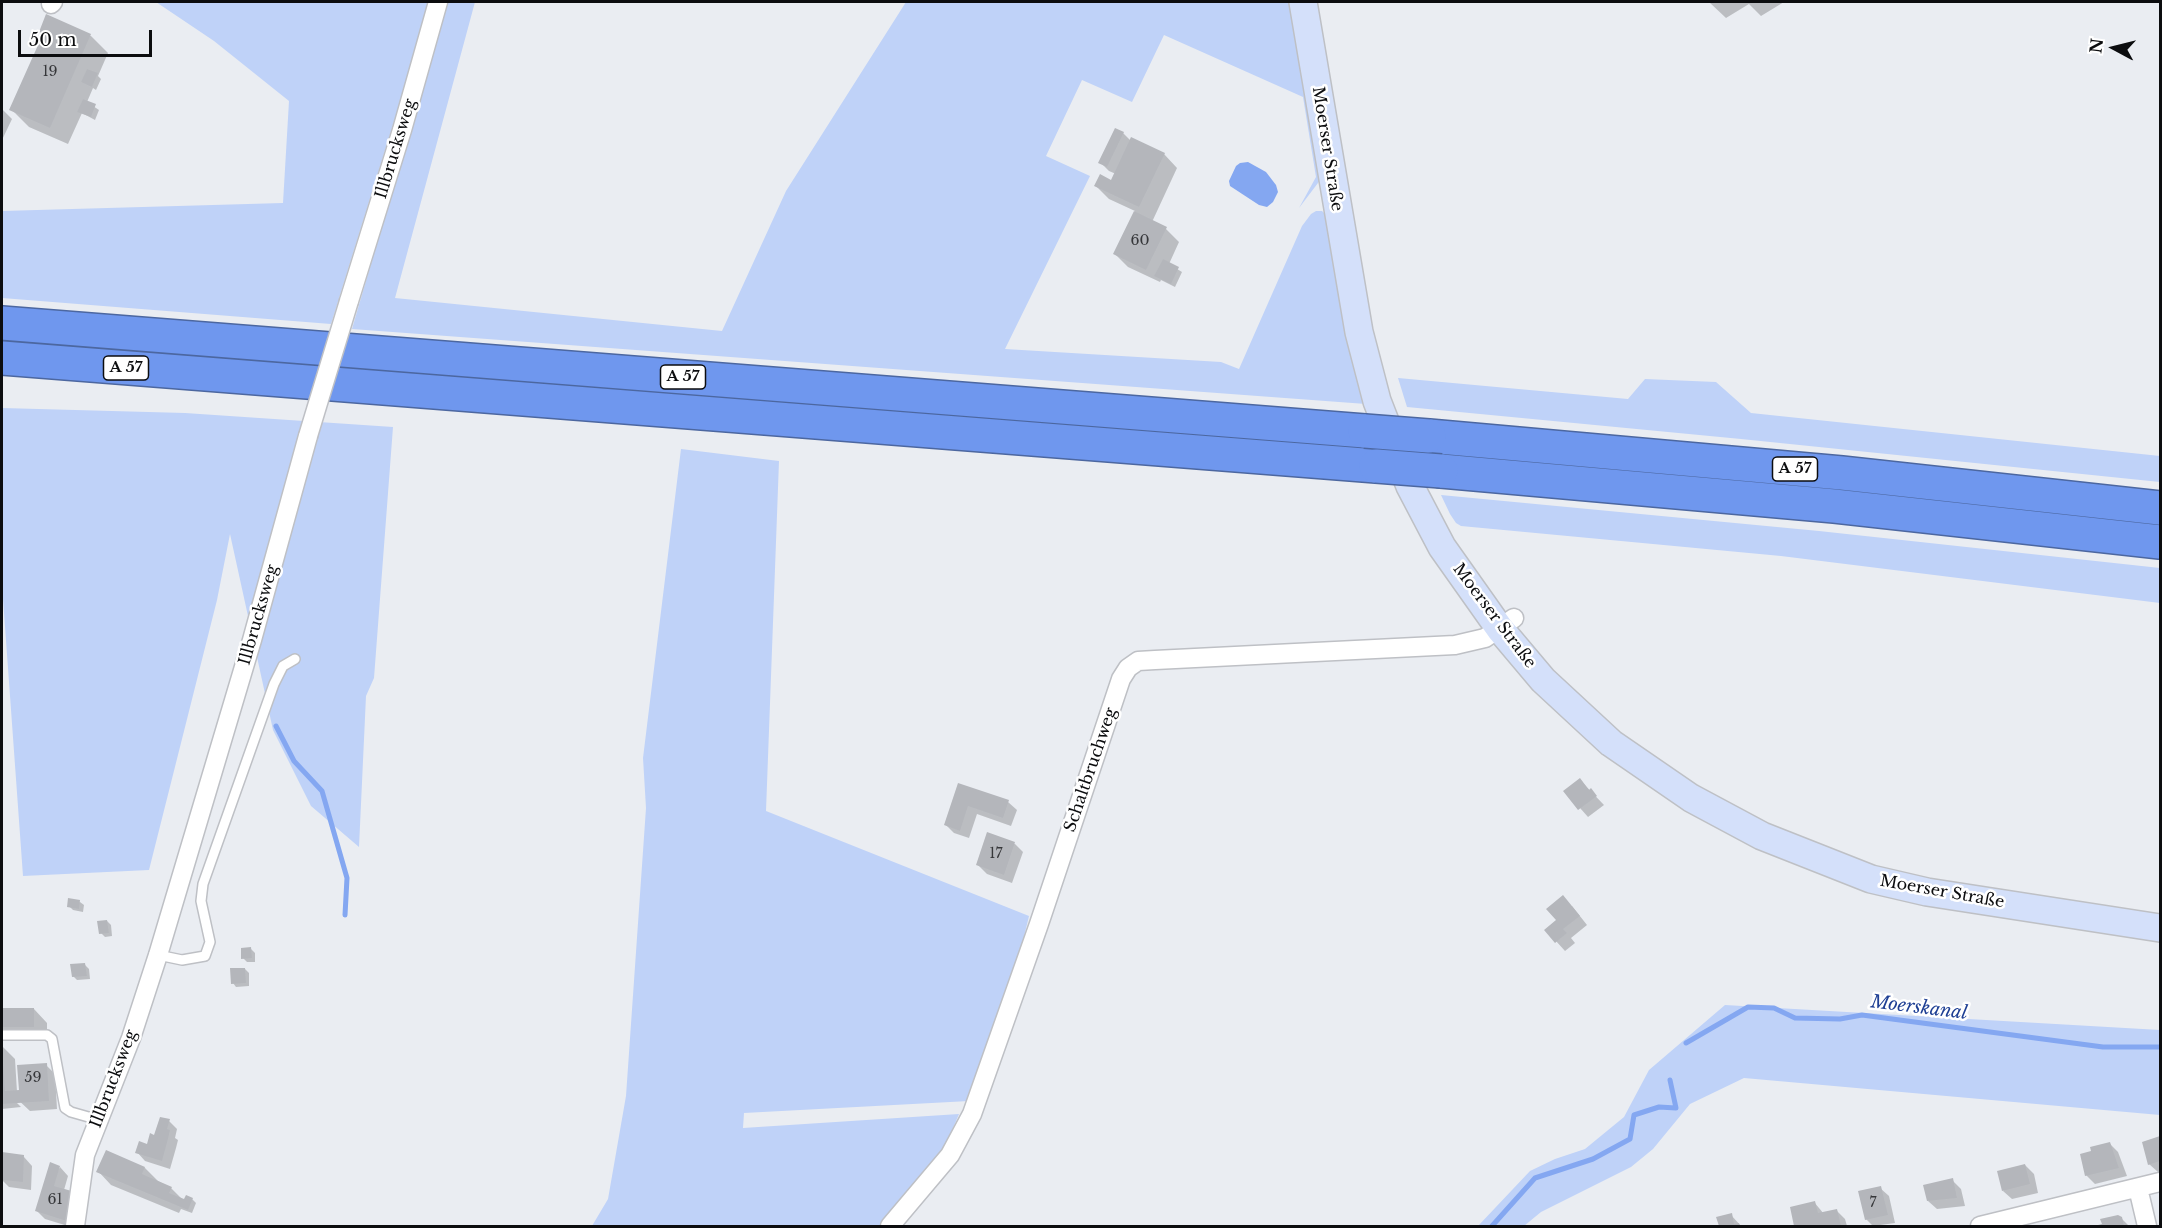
<!DOCTYPE html>
<html>
<head>
<meta charset="utf-8">
<style>
	body { margin:0 }
	#map { position:relative; width:2162px; height:1228px; overflow:hidden; background:#eaedf2; font-family:"Libre Baskerville",serif }
	canvas { display:block }
	.frame { position:absolute; inset:0; border:3px solid #0c0d0f; pointer-events:none }
	.north { position:absolute; left:2084px; top:18px; width:60px; height:60px; -webkit-text-stroke:4px #fff; paint-order:stroke; rotate:277deg; font-size:16px; font-weight:700; line-height:24px; text-align:center; color:#0c0d0f }
	.north::after { content:''; display:block; margin:auto; width:21px; height:27px; background:#0c0d0f; clip-path:polygon(50% 0,100% 100%,50% 72%,0 100%) }
	.scale { position:absolute; left:18px; top:30px; width:134px; height:27px; box-sizing:border-box; border:3px solid #0c0d0f; border-top:0; padding-left:8px; font-size:18px; line-height:21px; white-space:nowrap; color:#0c0d0f; -webkit-text-stroke:4px #fff; paint-order:stroke }
</style>
</head>
<body>
<div id="map">
<canvas width="2162" height="1228"></canvas>
<div class="frame"></div>
<div class="north">N</div>
<div class="scale">50 m</div>
</div>
<script>
const ctx = document.querySelector('canvas').getContext('2d');
ctx.lineJoin = 'round';
function fill(path, color) {
  ctx.fillStyle = color;
  ctx.fill(path, 'evenodd');
}
function toPath(rows) {
  const path = new Path2D();
  for (const r of rows) {
    path.moveTo(r[0], r[1]);
    for (let i = 2; i < r.length; i += 2) path.lineTo(r[i], r[i + 1]);
  }
  return path;
}
function strokePath(path, color, width, dash) {
  ctx.strokeStyle = color;
  ctx.lineWidth = width;
  ctx.lineCap = dash ? 'butt' : 'round';
  ctx.setLineDash(dash || []);
  ctx.stroke(path);
}
function drawText(font, color, halo, rows, align = 'center') {
  ctx.font = font + ' "Libre Baskerville",serif';
  ctx.lineWidth = 5;
  ctx.setLineDash([]);
  ctx.textBaseline = 'middle';
  ctx.strokeStyle = halo;
  ctx.fillStyle = color;
  for (const [text, x, y, turn = 0] of rows) {
    ctx.save();
    ctx.translate(x, y);
    ctx.rotate((+turn || 0) * Math.PI / 180);
    ctx.textAlign = isNaN(turn) ? turn : align;
    if (halo) ctx.strokeText(text, 0, 0);
    ctx.fillText(text, 0, 0);
    ctx.restore();
  }
}
const green = toPath([
	[156,2,429,2,406,83,331,324,2,298,2,211,283,203,289,101,214,41],
	[447,2,475,2,395,298,722,331,786,191,906,2,1292,2,1321,179,1299,208,1316,177,1303,97,1164,35,1132,102,1082,80,1046,156,1090,176,1005,349,1221,362,1239,369,1302,226,1311,214,1316,211,1322,211,1326,215,1366,404,352,329],
	[1398,378,1628,399,1645,379,1716,382,1751,413,2160,456,2160,482,1741,439,1407,407],
	[2,408,185,413,393,427,374,678,366,696,359,847,311,806,273,730,230,534,217,600,149,870,23,876,2,585],
	[681,449,779,461,766,811,1029,916,1021,949,969,1101,744,1113,743,1128,959,1114,946,1145,884,1226,592,1226,608,1199,626,1096,646,808,643,758],
	[1441,495,1819,531,2160,568,2160,603,1781,556,1461,526,1456,523,1450,514],
	[1725,1005,2160,1030,2160,1115,1744,1078,1690,1104,1653,1149,1631,1167,1541,1212,1524,1226,1478,1226,1530,1171,1555,1159,1585,1149,1624,1117,1649,1070]
]);
const water = toPath([
	[1248,162,1266,172,1276,185,1278,192,1273,202,1267,207,1259,205,1230,186,1229,181,1236,166,1240,163]
]);
const shadow = toPath([
	[1709,2,1784,2,1761,16,1749,4,1726,18],
	[47,16,91,36,108,53,98,76,101,79,96,90,93,88,87,102,99,110,95,120,82,113,68,144,29,127,11,109,44,35,40,31],
	[2,109,12,119,2,140],
	[1123,133,1131,141,1164,154,1177,168,1152,222,1166,229,1179,242,1169,264,1182,272,1175,287,1161,280,1160,282,1128,267,1115,254,1135,211,1109,199,1096,186,1112,182,1116,174,1109,171,1100,162],
	[1580,780,1604,805,1588,817,1565,791],
	[959,784,1008,802,1017,810,1011,826,977,814,969,838,954,833,945,824],
	[988,834,1015,844,1023,852,1012,883,987,874,978,865],
	[80,902,84,905,83,912,73,910,69,906],
	[1572,906,1587,925,1571,938,1575,943,1565,951,1546,930],
	[107,921,111,925,112,936,105,937,101,933],
	[251,949,255,953,255,962,247,962,243,958],
	[85,965,89,969,90,979,77,980,73,976],
	[245,969,249,973,249,986,236,987,233,983],
	[34,1009,47,1023,47,1039,2,1040,2,1010],
	[2,1046,15,1059,17,1092,46,1065,55,1074,57,1109,30,1111,15,1097,13,1099,21,1107,2,1109],
	[169,1121,177,1129,175,1138,178,1140,176,1148,170,1169,145,1161,137,1152,148,1146],
	[2160,1138,2160,1172,2158,1172,2149,1164,2144,1142],
	[2110,1144,2118,1152,2127,1176,2095,1184,2086,1175],
	[106,1152,145,1168,158,1181,171,1188,185,1202,192,1199,196,1203,192,1213,181,1209,179,1213,111,1185,98,1171],
	[3,1154,24,1157,32,1166,31,1190,9,1187,2,1180],
	[2025,1165,2034,1174,2038,1193,2012,1199,2003,1191],
	[60,1167,68,1176,64,1190,68,1226,45,1219,36,1210],
	[1952,1180,1961,1189,1965,1206,1937,1209,1928,1201],
	[1880,1188,1889,1196,1895,1223,1873,1226,1866,1219],
	[1814,1202,1824,1214,1836,1210,1845,1219,1847,1226,1796,1226,1792,1208],
	[1731,1215,1741,1226,1720,1226,1718,1218],
	[2121,1218,2129,1226,2097,1226,2103,1225]
]);
const stream = toPath([
	[276,726,294,761,322,791,347,878,345,915],
	[1686,1043,1748,1007,1774,1008,1795,1018,1840,1019,1862,1015,2103,1047,2160,1047],
	[1492,1226,1535,1178,1593,1159,1630,1139,1634,1115,1659,1107,1676,1108,1670,1080]
]);
const building = toPath([
	[46,14,91,34,50,128,9,110,43,34,39,32],
	[87,69,98,73,92,87,81,82],
	[83,99,96,104,91,117,77,112],
	[1115,128,1124,132,1107,167,1098,163],
	[1131,137,1165,153,1139,207,1094,186,1100,174,1111,180],
	[1134,211,1167,227,1146,270,1113,254],
	[1163,259,1179,267,1171,284,1154,276],
	[1580,778,1589,790,1591,788,1597,796,1578,810,1563,791],
	[958,783,1009,800,1003,818,968,806,960,831,944,825],
	[987,832,1015,842,1004,875,976,865],
	[1563,895,1580,916,1563,929,1567,933,1555,943,1544,930,1556,920,1546,909],
	[68,898,80,900,79,909,67,907],
	[107,920,109,933,99,934,97,921],
	[251,947,252,958,241,959,241,948],
	[85,963,87,976,72,977,70,964],
	[230,968,245,968,246,983,231,984],
	[2,1008,34,1008,34,1027,2,1027],
	[2,1062,3,1062,5,1091,19,1090,17,1065,47,1063,49,1101,2,1104],
	[160,1117,170,1119,167,1129,170,1130,168,1139,162,1161,135,1153,139,1141,147,1144,150,1133,154,1135],
	[2160,1136,2160,1161,2148,1165,2142,1142],
	[2110,1142,2119,1168,2085,1176,2080,1154,2091,1151,2090,1147],
	[106,1150,145,1167,142,1174,172,1187,169,1193,184,1199,186,1195,193,1198,188,1210,96,1172],
	[2,1152,24,1155,23,1182,2,1180],
	[50,1162,60,1166,54,1186,75,1192,70,1222,35,1211],
	[2025,1164,2030,1184,2002,1191,1997,1171],
	[1953,1178,1957,1198,1927,1201,1923,1185],
	[1881,1186,1888,1215,1865,1220,1858,1191],
	[1815,1201,1818,1213,1837,1209,1841,1226,1794,1226,1790,1207],
	[1732,1213,1734,1224,1739,1223,1740,1226,1719,1226,1716,1217],
	[2118,1215,2122,1217,2124,1226,2094,1226,2102,1224,2100,1219]
]);
const lane = toPath([
	[158,955,182,960,205,956,210,942,201,901,203,884,274,684,283,666,295,659],
	[2,1035,47,1035,52,1039,65,1108,71,1112,99,1120]
]);
const street = toPath([
	[51,4,53,2],
	[349,301,402,130,438,2],
	[2138,1188,2147,1226],
	[75,1226,85,1155,131,1038,158,955,252,640,308,436],
	[890,1226,950,1155,972,1114,1039,924,1121,679,1128,668,1138,661,1155,660,1455,645,1485,638,1514,618],
	[1980,1226,2160,1182]
]);
const secondary = toPath([
	[1303,2,1359,332,1377,401,1410,486,1442,547,1500,629,1543,680,1611,743,1691,798,1762,836,1871,879,1927,892,2160,928]
]);
const highway = toPath([
	[2,323,1365,431],
	[2,358,1376,466],
	[1429,436,1842,473,2160,508],
	[1441,471,1834,506,2160,542]
]);
const streetBridge = toPath([
	[308,436,349,301]
]);
const highwayBridge = toPath([
	[1365,431,1429,436],
	[1376,466,1441,471]
]);
const numberNames = [
	["19",50,72],
	["60",1140,241],
	["17",996,854],
	["59",33,1078],
	["61",55,1200],
	["7",1873,1203]
];
const shields = [
	[126,368,45],
	[683,377,45],
	[1795,469,45]
];
const shieldNames = [
	["A 57",126,368],
	["A 57",683,377],
	["A 57",1795,469]
];
const streetNames = [
	["Illbrucksweg",396,149,-73],
	["Moerser Straße",1327,149,81],
	["Illbrucksweg",259,615,-74],
	["Moerser Straße",1494,616,53],
	["Schaltbruchweg",1091,770,-71],
	["Moerser Straße",1942,892,10],
	["Illbrucksweg",114,1079,-69]
];
const waterNames = [
	["Moerskanal",1919,1008,7]
];
fill(green, '#bfd2f8');
fill(water, '#84a7f1');
fill(shadow, '#0003');
strokePath(stream, '#84a7f1', 5);
fill(building, '#b4b6bb');
strokePath(lane, '#bec0c5', 12);
strokePath(street, '#bec0c5', 21);
strokePath(secondary, '#bec0c5', 30);
strokePath(highway, '#4c67a0', 36);
strokePath(lane, '#fff', 9);
strokePath(street, '#fff', 18);
strokePath(secondary, '#d4e0fa', 27);
strokePath(highway, '#6f97ee', 33);
strokePath(streetBridge, '#bec0c5', 21, []);
strokePath(highwayBridge, '#4c67a0', 36, []);
strokePath(streetBridge, '#fff', 18);
strokePath(highwayBridge, '#6f97ee', 33);
drawText('14px', '#36373a', null, numberNames);
for (const [x, y, w] of shields) {
  const box = new Path2D();
  box.roundRect(x - w / 2, y - 12, w, 24, 4.5);
  ctx.fillStyle = '#fff';
  ctx.fill(box);
  strokePath(box, '#0c0d0f', 1.5);
}
drawText('bold 15px', '#0c0d0f', null, shieldNames);
drawText('16px', '#0c0d0f', '#fff', streetNames);
drawText('italic 18px', '#1e3f94', '#fff', waterNames);
</script>
</body>
</html>
